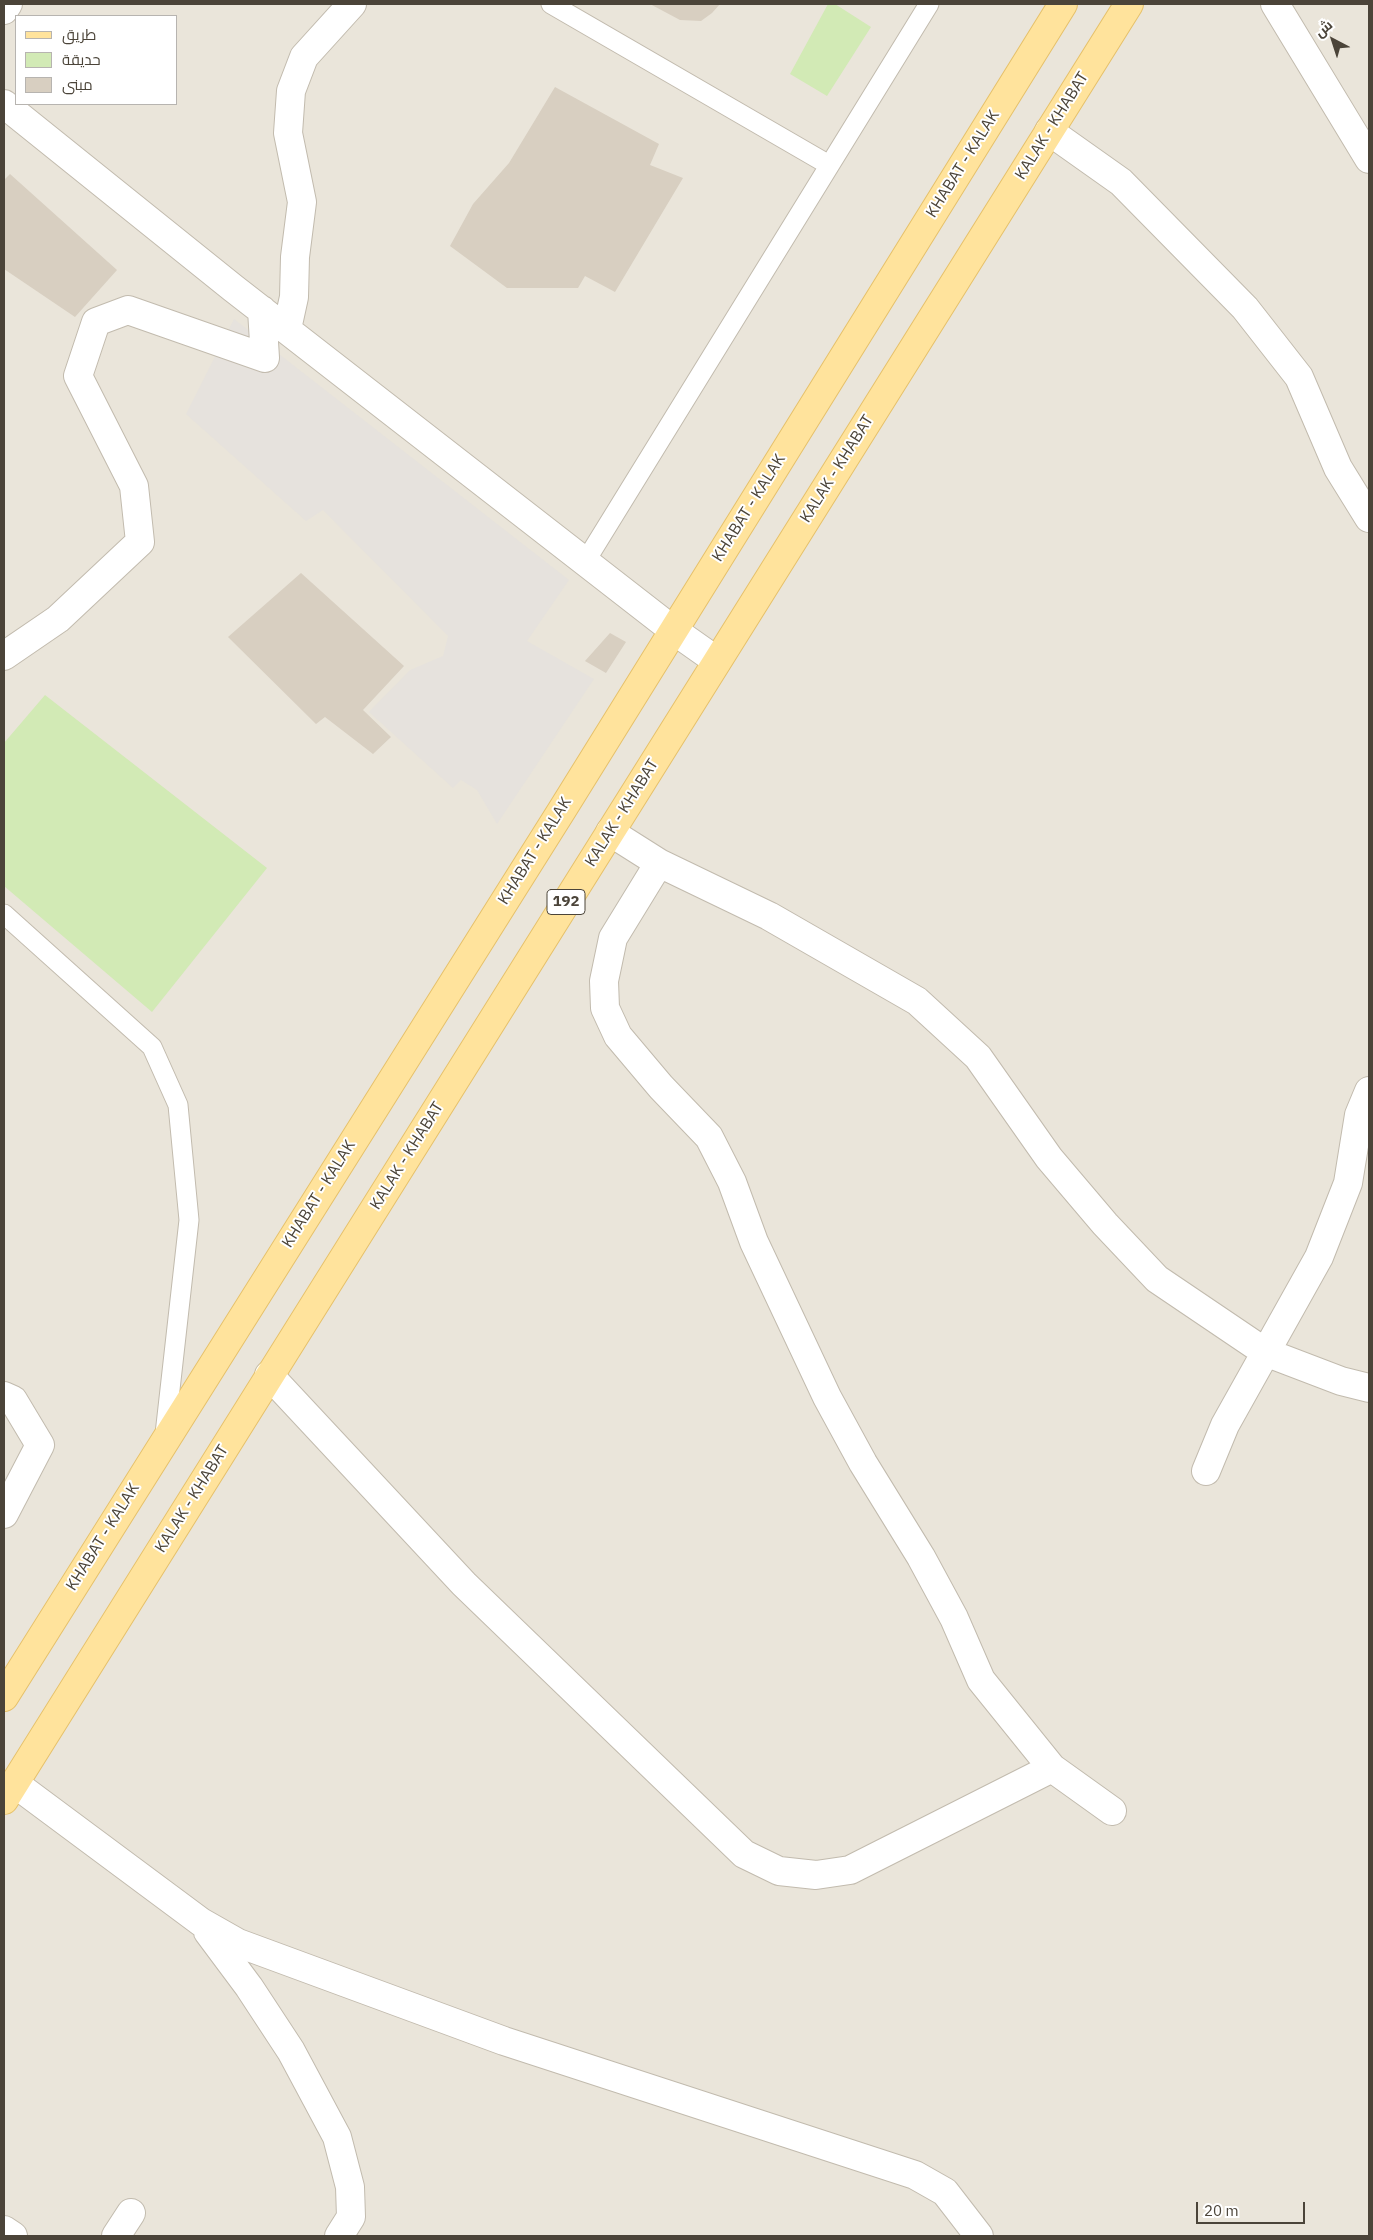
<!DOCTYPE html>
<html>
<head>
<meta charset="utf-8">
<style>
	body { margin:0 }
	#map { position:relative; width:1373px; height:2240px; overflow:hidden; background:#f6f3ec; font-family:"IBM Plex Sans",Cairo,sans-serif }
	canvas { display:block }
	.frame { position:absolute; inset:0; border:5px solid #4b4439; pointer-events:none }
	.legend { position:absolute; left:15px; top:15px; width:162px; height:90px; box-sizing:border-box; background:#fff; border:1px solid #b7b4b0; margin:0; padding:6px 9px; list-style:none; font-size:15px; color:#4b4439 }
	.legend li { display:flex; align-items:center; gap:10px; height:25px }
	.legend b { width:25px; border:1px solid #b7b4b0 }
	.north { position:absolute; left:1308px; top:15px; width:50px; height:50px; -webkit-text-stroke:4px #fff; paint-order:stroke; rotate:320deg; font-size:14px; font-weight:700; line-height:20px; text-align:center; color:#4b4439 }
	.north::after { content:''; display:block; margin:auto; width:18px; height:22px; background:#4b4439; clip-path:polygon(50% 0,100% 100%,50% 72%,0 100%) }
	.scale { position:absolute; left:1196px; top:2202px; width:109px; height:22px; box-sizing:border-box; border:2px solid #4b4439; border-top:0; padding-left:6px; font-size:15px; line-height:18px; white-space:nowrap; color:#4b4439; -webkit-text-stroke:4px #fff; paint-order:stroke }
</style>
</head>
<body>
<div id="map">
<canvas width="1373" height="2240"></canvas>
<div class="frame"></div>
<ul class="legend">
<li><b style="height:6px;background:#ffe39c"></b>طريق</li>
<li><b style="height:14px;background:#d2eab5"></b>حديقة</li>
<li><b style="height:14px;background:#d8cfc1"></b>مبنى</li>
</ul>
<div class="north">ش</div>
<div class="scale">20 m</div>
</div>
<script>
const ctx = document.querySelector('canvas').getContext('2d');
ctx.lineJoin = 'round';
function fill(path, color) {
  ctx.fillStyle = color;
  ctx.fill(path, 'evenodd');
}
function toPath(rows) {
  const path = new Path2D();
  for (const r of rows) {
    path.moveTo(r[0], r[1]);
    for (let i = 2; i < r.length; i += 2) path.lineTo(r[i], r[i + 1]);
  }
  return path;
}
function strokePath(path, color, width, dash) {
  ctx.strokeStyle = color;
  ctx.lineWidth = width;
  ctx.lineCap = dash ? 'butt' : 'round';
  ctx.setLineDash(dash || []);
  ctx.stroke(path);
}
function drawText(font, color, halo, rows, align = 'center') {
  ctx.font = font + ' "IBM Plex Sans",sans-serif';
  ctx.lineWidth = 4;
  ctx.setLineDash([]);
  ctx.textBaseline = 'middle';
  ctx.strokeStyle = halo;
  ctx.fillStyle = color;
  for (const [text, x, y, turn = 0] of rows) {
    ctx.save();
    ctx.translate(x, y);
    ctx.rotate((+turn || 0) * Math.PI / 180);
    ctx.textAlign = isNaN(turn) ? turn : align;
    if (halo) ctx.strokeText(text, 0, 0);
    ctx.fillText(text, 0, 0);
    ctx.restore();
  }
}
const residential = toPath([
	[4,4,1369,4,1369,2236,4,2236],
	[16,16,176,16,176,104,16,104]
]);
const industrial = toPath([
	[234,319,569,580,527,641,594,679,497,824,477,790,461,780,453,788,369,712,410,670,443,656,448,636,323,510,306,521,186,414]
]);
const green = toPath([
	[828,4,835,4,871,27,827,96,790,74],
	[45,695,267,868,152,1012,4,886,4,743]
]);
const building = toPath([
	[650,4,720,4,712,13,701,21,680,20],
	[555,87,659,144,650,165,683,178,615,292,585,276,578,288,507,288,450,246,473,204,509,163],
	[10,174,117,270,75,317,4,269,4,180],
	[301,573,404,666,363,710,391,737,373,754,325,717,316,724,228,637],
	[610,633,626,642,606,673,585,661]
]);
const service = toPath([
	[551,4,829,165],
	[585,562,929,4],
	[4,914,152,1047,178,1105,189,1220,165,1434]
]);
const minor = toPath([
	[1275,4,1369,159],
	[4,10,8,4],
	[4,104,233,288,673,630,717,661],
	[1049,131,1121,182,1245,308,1299,377,1338,468,1369,518],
	[287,329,294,297,295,257,302,202,288,133,291,91,304,57,352,4],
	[4,656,58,619,140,542,134,486,78,376,96,322,128,310,265,358,262,310],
	[610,832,659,863,769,916,917,1001,978,1057,1049,1158,1105,1224,1157,1279,1265,1352,1341,1381,1369,1388],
	[659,863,613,938,604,981,605,1008,618,1036,661,1087,709,1137,732,1182,754,1242,827,1397,863,1463,921,1557,954,1618,981,1680,1052,1768,1112,1811],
	[269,1375,464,1584,744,1854,779,1871,816,1875,850,1870,1052,1768],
	[4,1396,13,1400,40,1445,4,1514],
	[1206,1471,1225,1425,1319,1257,1348,1183,1359,1115,1369,1091],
	[14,1783,201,1922,238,1943,504,2041,915,2175,945,2192,979,2236],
	[208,1932,249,1987,291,2051,337,2137,350,2187,351,2217,339,2236],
	[4,2230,13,2236],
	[116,2236,131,2213]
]);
const primary = toPath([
	[4,1697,562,810,1063,4],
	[4,1800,1129,4]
]);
const shields = [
	[566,902,38]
];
const shieldNames = [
	["192",566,902]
];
const streetNames = [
	["KALAK - KHABAT",1052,126,-58],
	["KHABAT - KALAK",963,164,-58],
	["KALAK - KHABAT",837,469,-58],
	["KHABAT - KALAK",749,508,-58],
	["KALAK - KHABAT",622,813,-58],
	["KHABAT - KALAK",535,851,-58],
	["KALAK - KHABAT",407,1156,-58],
	["KHABAT - KALAK",319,1194,-58],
	["KALAK - KHABAT",192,1499,-58],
	["KHABAT - KALAK",103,1537,-58]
];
fill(residential, '#eae5da');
fill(industrial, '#e6e2dd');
fill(green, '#d2eab5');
fill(building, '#d8cfc1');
strokePath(service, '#c2bbae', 21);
strokePath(minor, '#c2bbae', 30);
strokePath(primary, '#e6c16a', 30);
strokePath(service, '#fff', 19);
strokePath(minor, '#fff', 28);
strokePath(primary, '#ffe39c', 28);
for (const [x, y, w] of shields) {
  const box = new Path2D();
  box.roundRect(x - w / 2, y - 12.5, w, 25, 4);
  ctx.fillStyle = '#fff';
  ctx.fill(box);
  strokePath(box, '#4b4439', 1);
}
drawText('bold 15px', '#4b4439', null, shieldNames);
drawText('16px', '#4b4439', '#fff', streetNames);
</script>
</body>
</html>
